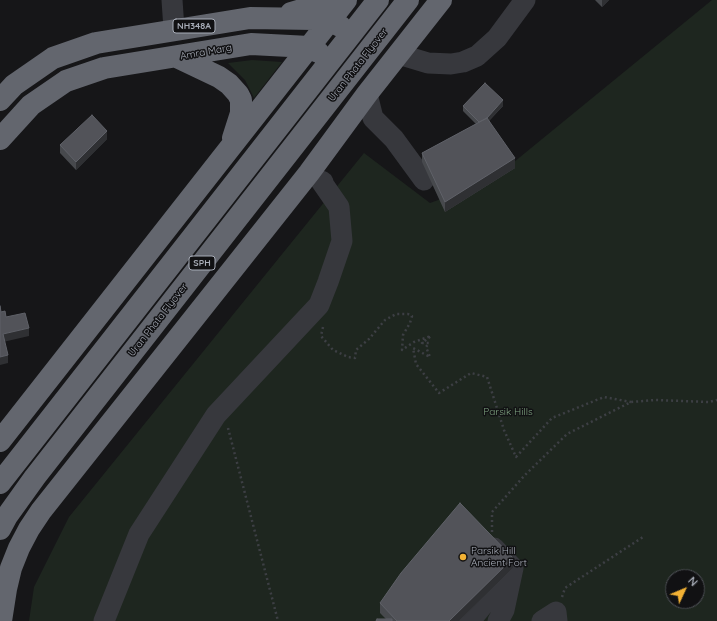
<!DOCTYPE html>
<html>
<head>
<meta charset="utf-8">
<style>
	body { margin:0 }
	#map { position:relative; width:717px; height:621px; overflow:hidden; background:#161618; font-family:Quicksand,sans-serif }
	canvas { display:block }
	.north { position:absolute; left:665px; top:569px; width:40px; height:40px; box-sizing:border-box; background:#111113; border:1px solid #4d4f55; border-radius:50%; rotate:46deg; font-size:11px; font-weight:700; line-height:16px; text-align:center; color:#a8adb8 }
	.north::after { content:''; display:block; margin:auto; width:14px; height:18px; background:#f2b134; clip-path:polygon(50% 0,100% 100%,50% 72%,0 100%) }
</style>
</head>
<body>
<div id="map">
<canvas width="717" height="621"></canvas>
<div class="north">N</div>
</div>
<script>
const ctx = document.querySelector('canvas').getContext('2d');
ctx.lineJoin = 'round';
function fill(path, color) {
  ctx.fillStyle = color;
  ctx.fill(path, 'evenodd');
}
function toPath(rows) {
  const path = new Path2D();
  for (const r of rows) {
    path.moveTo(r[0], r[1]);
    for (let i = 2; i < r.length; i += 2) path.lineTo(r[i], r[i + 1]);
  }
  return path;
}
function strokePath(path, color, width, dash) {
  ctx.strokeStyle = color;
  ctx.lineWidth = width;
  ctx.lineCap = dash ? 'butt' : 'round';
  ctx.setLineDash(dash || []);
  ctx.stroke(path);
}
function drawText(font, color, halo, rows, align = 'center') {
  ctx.font = font + ' Quicksand,sans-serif';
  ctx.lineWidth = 3;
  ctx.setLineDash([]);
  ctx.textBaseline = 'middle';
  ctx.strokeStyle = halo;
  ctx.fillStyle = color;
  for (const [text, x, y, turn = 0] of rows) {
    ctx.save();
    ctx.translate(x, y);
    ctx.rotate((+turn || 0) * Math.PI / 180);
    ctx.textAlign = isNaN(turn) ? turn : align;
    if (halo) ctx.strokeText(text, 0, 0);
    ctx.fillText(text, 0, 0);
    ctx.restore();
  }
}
const green = toPath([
	[712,0,717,0,717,621,29,621,34,587,69,517,364,153,430,203,492,180],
	[673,577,697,577,697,601,673,601],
	[252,60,282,62,254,98,245,80,228,63]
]);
const path = toPath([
	[323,327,321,336,333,350,348,357,355,358,356,350,369,339,385,320,396,314,408,314,412,316,410,323,403,335,402,350,414,342,431,336,422,343,429,343,426,347,430,357,413,348,416,364,439,393,471,373,487,377,504,430,516,457,552,418,604,397,631,402],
	[228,428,278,621],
	[492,532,492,512,525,475,567,434,631,402,655,400,709,402,717,400],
	[562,597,565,588,643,537]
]);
const minor = toPath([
	[172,0,174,29],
	[398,54,428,63,451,64,463,62,477,56,497,38,525,0],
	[367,94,373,118,394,139,424,180],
	[494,548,513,568,504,610,498,621],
	[104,621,139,534,216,415,319,305,328,282,342,241,339,207,321,181,323,182],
	[470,621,510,572],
	[542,621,556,612,557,621]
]);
const highway = toPath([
	[291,13,315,6,329,0],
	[177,57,219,77,229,84,238,94,241,100,241,113,233,138],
	[0,100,14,85,53,58,96,43,250,18,314,19,330,21,340,26],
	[0,139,31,105,66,81,104,68,251,44,309,47,318,52],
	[0,441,346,0],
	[0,483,378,0],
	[0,529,7,516,35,477,408,0],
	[1,621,6,589,11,568,19,548,29,529,41,511,309,173,367,94,441,0]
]);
const wall = toPath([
	[595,0,609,0,602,7],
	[463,106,503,106,489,121,515,168,445,212,422,162,422,153,476,124,463,111],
	[107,139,76,170,60,153,60,145],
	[513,568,459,621,376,621,386,619,380,613,380,603]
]);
const shadedWall = toPath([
	[602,0,609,0,602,7],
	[503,100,503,106,481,129,481,124],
	[107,131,107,139,76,170,76,162],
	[515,158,515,168,445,212,445,202],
	[29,328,29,336,3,342,3,334],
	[8,355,8,363,0,365,0,357],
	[513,558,513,568,459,621,449,621]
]);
const building = toPath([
	[485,83,503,100,487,118,479,122,463,106,485,83],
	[92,115,107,131,76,162,60,145,92,115],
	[487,118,515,158,445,202,422,153,487,118],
	[0,306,1,312,5,311,6,317,25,313,29,328,3,334,8,355,0,357,0,306],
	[460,503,513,558,449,621,397,621,380,603,401,573,460,503],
	[377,619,392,619,392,621,376,621,377,619]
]);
const markers = [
	[463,557,4,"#f2b134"]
];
const shields = [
	[194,26,42],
	[202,263,26]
];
const shieldNames = [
	["NH348A",194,26],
	["SPH",202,263]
];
const streetNames = [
	["Amra Marg",206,52,-10],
	["Uran Phata Flyover",358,65,-52],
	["Uran Phata Flyover",158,320,-52]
];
const parkNames = [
	["Parsik Hills",508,412]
];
const poiNames = [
	["Parsik Hill",471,551],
	["Ancient Fort",471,563]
];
fill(green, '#1e261f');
strokePath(path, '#3d3f44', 2.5, [2, 3]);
strokePath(minor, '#37383d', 21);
strokePath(highway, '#63666e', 22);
fill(wall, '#47494d');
fill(shadedWall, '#2f3033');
fill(building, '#525359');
strokePath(building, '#5f6168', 1);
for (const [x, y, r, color] of markers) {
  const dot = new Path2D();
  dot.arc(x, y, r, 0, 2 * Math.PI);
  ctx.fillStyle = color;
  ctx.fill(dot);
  strokePath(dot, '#111113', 1.5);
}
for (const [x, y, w] of shields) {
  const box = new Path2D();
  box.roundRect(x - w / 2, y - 7, w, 14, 3);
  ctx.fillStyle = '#111113';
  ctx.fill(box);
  strokePath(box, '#a8adb8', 1);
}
drawText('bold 9px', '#a8adb8', null, shieldNames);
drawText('10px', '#a8adb8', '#111113', streetNames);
drawText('10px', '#7fa381', '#111113', parkNames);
drawText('10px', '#a8adb8', '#111113', poiNames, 'left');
</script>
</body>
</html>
